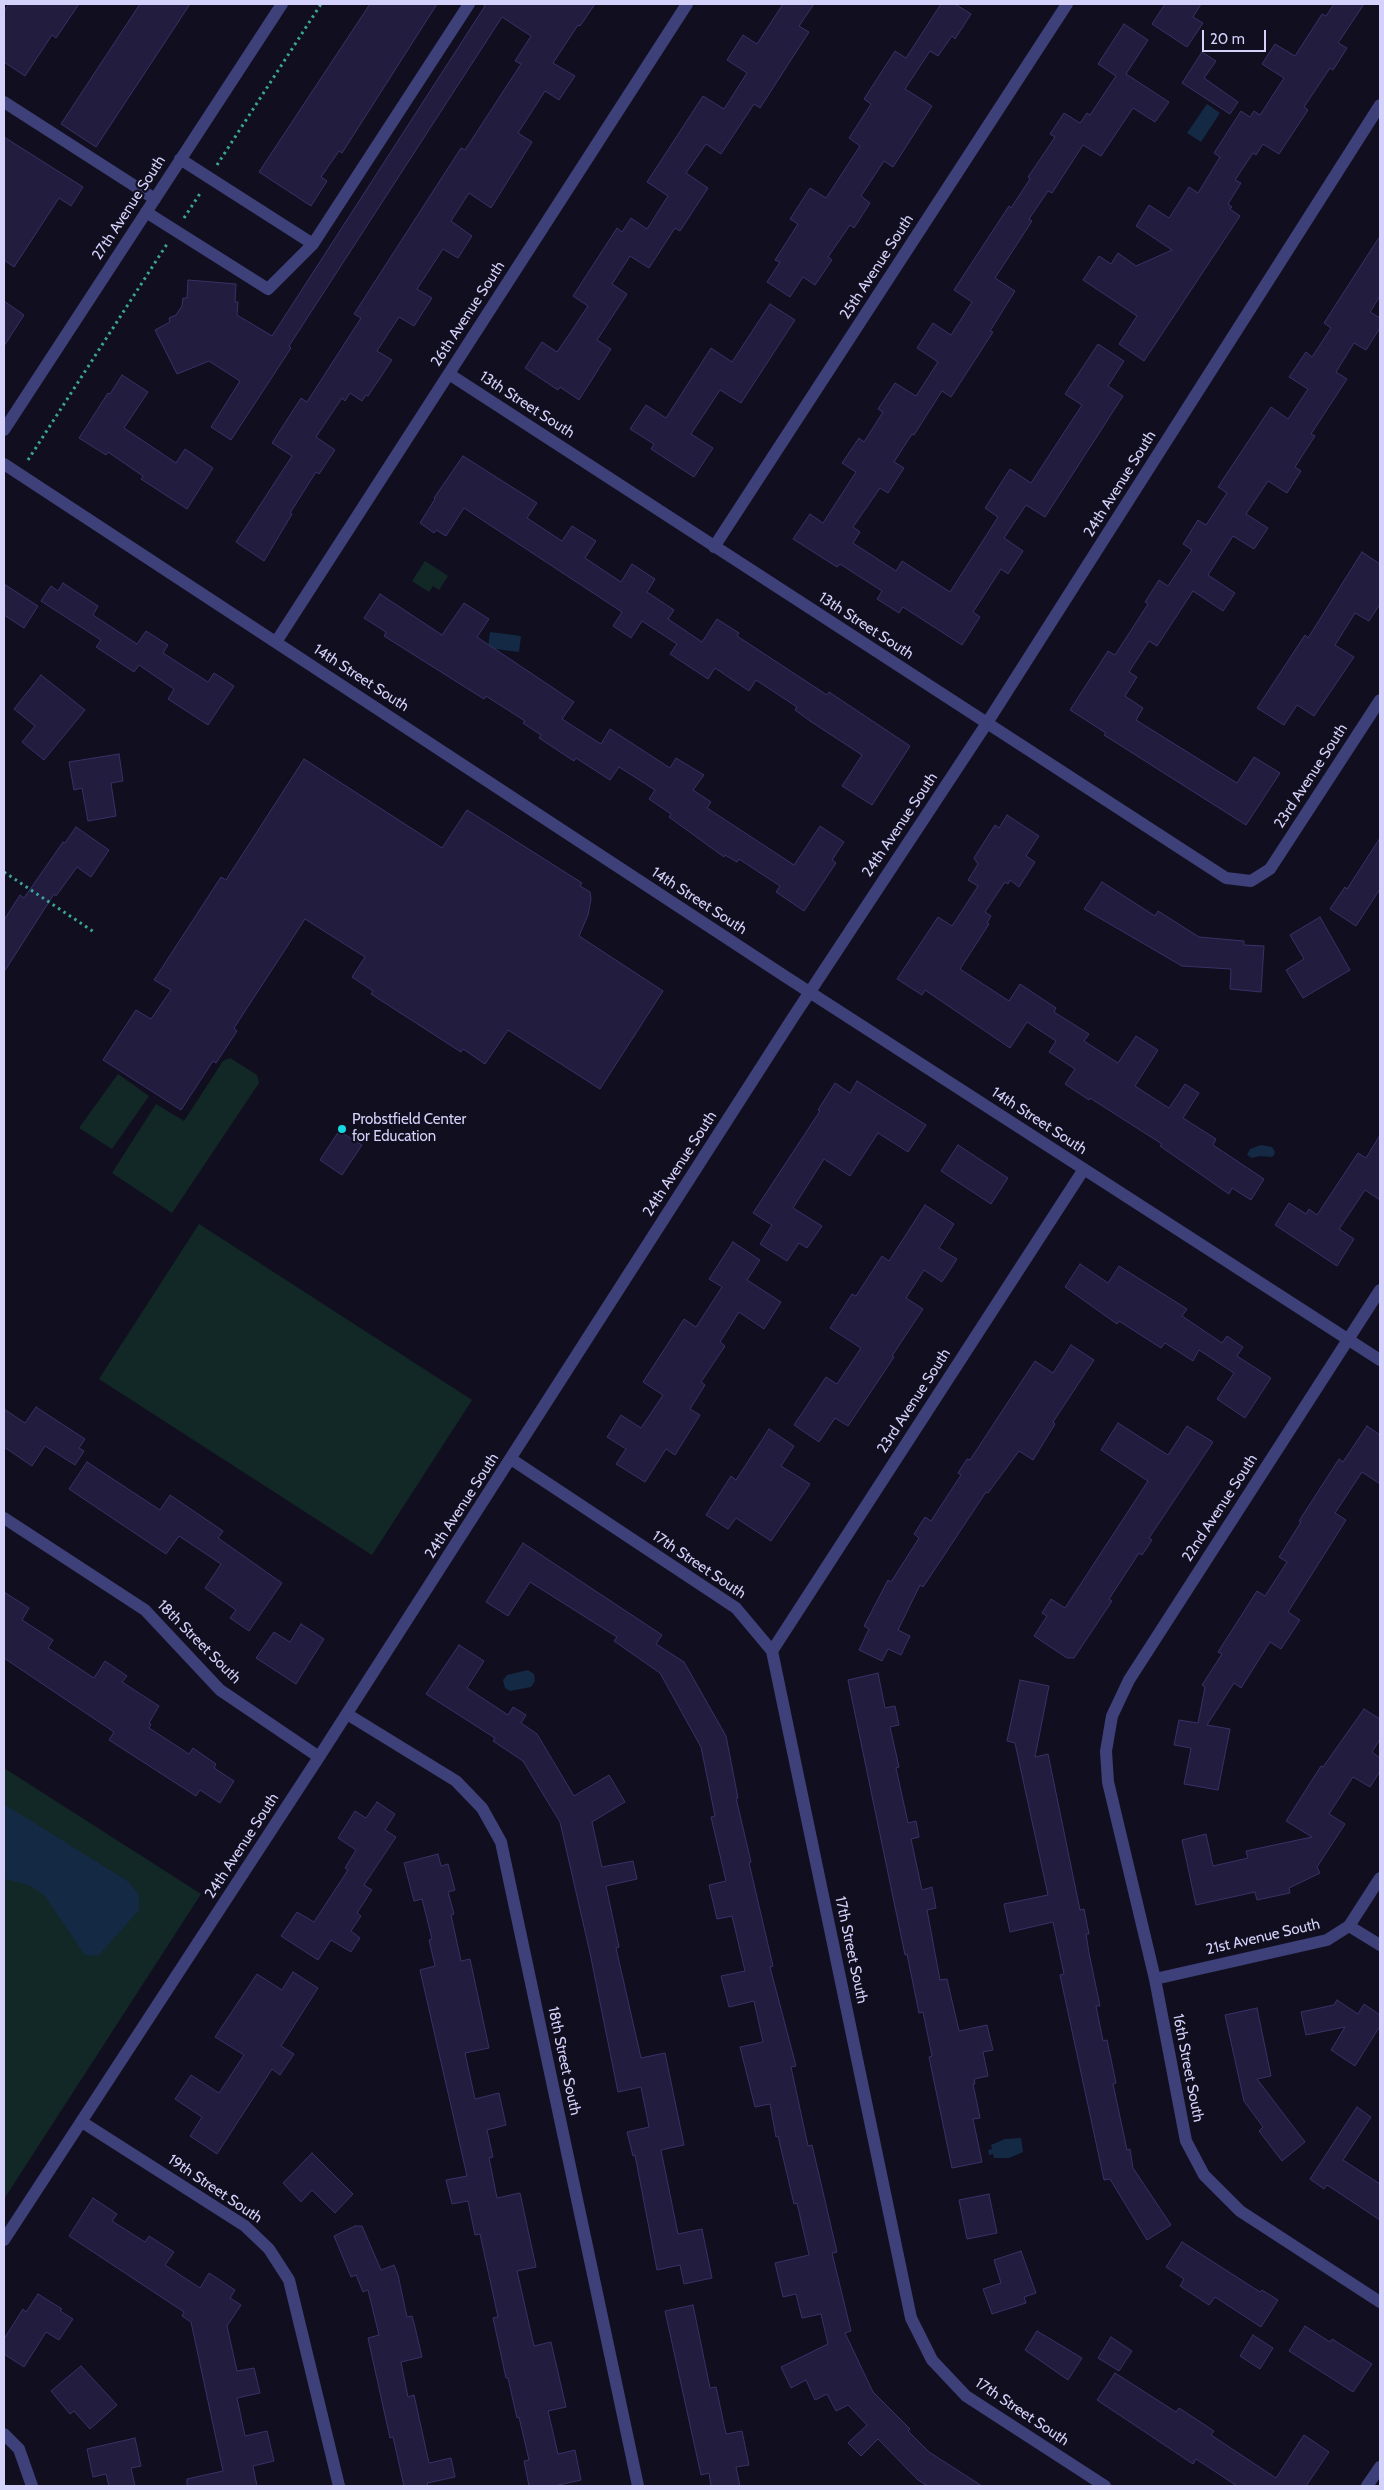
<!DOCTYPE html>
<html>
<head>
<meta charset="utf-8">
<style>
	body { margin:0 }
	#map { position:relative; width:1384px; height:2490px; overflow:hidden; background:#110f1f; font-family:Cabin,sans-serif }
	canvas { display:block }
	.frame { position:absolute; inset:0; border:5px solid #d4d1fa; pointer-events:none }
	.scale { position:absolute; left:1202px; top:30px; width:64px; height:22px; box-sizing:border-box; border:2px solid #d4d1fa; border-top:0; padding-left:6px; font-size:15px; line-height:18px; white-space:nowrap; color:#d4d1fa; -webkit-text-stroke:4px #110f1f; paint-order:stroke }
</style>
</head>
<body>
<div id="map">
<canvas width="1384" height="2490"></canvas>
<div class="frame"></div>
<div class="scale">20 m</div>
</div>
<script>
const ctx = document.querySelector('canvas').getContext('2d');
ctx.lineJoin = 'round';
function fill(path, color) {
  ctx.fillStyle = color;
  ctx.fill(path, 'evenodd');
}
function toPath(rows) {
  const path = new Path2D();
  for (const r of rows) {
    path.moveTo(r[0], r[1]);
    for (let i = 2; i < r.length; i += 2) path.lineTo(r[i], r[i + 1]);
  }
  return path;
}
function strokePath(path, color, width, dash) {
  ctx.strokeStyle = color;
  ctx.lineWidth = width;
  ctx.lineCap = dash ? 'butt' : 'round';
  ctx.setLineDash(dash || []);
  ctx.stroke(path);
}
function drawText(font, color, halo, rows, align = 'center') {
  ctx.font = font + ' Cabin,sans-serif';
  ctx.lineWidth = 4.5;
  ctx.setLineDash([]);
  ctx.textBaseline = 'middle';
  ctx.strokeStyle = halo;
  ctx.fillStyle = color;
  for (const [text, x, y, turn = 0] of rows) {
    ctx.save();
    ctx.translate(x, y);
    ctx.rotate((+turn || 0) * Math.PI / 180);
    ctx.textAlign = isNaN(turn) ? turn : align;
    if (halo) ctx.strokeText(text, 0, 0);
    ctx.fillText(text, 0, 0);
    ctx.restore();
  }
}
const green = toPath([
	[425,561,448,576,439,590,433,586,429,592,412,581],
	[230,1058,257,1075,259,1083,172,1213,112,1173,156,1104,184,1121,223,1061],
	[118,1074,149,1096,112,1149,79,1128],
	[199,1224,472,1400,372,1555,99,1379],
	[4,1768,201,1894,4,2199]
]);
const water = toPath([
	[1207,104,1220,113,1201,142,1187,133],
	[490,632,521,636,519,652,488,648],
	[1261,1145,1272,1147,1275,1152,1274,1155,1272,1157,1260,1156,1252,1158,1247,1155,1250,1149],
	[528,1670,534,1674,535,1681,531,1687,510,1691,505,1688,503,1680,507,1675],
	[4,1804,129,1882,139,1895,139,1910,98,1956,85,1955,44,1895,29,1885,4,1879],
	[1021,2138,1023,2152,1009,2158,994,2158,993,2154,989,2155,988,2150,992,2149,991,2145,1005,2139]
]);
const building = toPath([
	[9,4,79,4,56,38,52,35,25,76,4,62,4,12,9,4],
	[140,4,190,4,96,147,61,124,140,4],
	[370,4,437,4,342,153,339,151,321,177,327,181,311,206,259,172,370,4],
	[482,4,595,4,580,26,578,25,553,63,575,76,559,100,545,91,518,133,532,142,491,208,469,193,451,221,472,236,458,258,443,249,417,289,432,298,414,326,399,317,377,351,392,360,368,396,366,395,362,401,350,393,345,401,342,398,316,437,335,450,319,474,316,472,290,513,292,514,264,561,236,542,292,456,272,443,301,398,307,402,361,318,354,314,461,148,465,150,521,64,515,61,531,36,502,17,289,346,291,348,231,440,211,427,240,381,209,361,177,374,155,330,170,322,169,318,176,315,182,306,183,298,187,298,188,280,236,284,235,302,238,302,237,315,272,336,485,6,482,4],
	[783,4,814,4,799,26,809,32,760,108,754,104,721,154,706,144,686,173,708,188,680,231,675,228,649,268,630,256,612,284,627,294,597,340,611,349,579,400,560,387,558,390,525,368,542,342,557,352,564,342,588,306,573,296,617,228,622,232,631,218,647,229,668,196,647,182,703,96,724,109,747,73,727,60,743,35,757,44,783,4],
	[941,4,955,4,971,14,955,39,952,36,938,56,930,51,905,89,932,106,893,167,884,161,861,196,870,203,854,228,850,225,828,257,832,260,815,285,803,277,790,297,767,282,780,262,775,260,798,224,790,219,810,188,826,198,860,146,849,138,871,104,864,99,895,51,906,58,941,4],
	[1165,4,1201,4,1193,17,1203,23,1187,47,1152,24,1165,4],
	[1334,4,1364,4,1338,43,1347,48,1333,70,1330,68,1304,107,1308,110,1279,154,1263,144,1256,155,1253,153,1235,180,1241,183,1228,204,1232,207,1230,209,1240,216,1144,361,1119,344,1137,316,1083,280,1099,256,1111,264,1118,253,1136,266,1172,250,1136,226,1149,205,1169,218,1189,187,1198,193,1220,157,1214,153,1241,111,1250,117,1254,111,1260,115,1284,78,1262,64,1275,44,1295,56,1322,14,1326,16,1334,4],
	[1124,24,1148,40,1126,74,1169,102,1155,122,1133,108,1101,156,1083,145,1052,193,1048,191,1029,219,1032,221,995,278,1015,291,990,331,993,332,951,397,942,391,914,435,912,434,894,462,904,468,888,493,880,488,853,527,860,532,853,543,896,571,902,561,950,592,998,517,985,508,1010,469,1031,483,1082,405,1065,394,1098,344,1124,361,1108,386,1123,396,1045,517,1026,505,1004,538,1023,551,1008,574,1001,569,973,612,980,617,962,645,903,607,899,613,877,599,882,591,840,564,837,567,793,539,810,514,823,523,856,472,842,463,859,438,864,442,883,412,878,409,895,383,916,396,938,362,917,348,933,323,951,335,972,302,954,290,1009,206,1011,208,1030,179,1028,177,1055,137,1050,134,1064,113,1080,123,1087,113,1090,115,1116,76,1098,64,1124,24],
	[1202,52,1216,61,1204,78,1238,102,1230,114,1182,83,1202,52],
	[4,137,83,187,71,206,59,198,14,267,4,260,4,137],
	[1380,236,1380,296,1370,312,1380,318,1380,328,1366,350,1354,343,1336,372,1347,379,1311,434,1315,436,1295,467,1301,471,1287,493,1268,481,1246,514,1268,528,1254,549,1233,536,1208,575,1235,593,1223,611,1193,591,1157,646,1149,641,1129,672,1137,677,1125,696,1143,708,1136,720,1237,783,1254,757,1280,773,1246,825,1104,735,1106,733,1070,710,1108,651,1115,655,1148,604,1145,602,1159,580,1168,586,1192,550,1183,544,1198,520,1206,525,1227,493,1218,487,1271,407,1288,419,1308,389,1289,377,1306,352,1312,357,1331,328,1324,323,1380,236],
	[4,301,24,315,4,346,4,301],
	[770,304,795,320,741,403,720,390,691,434,713,448,694,477,651,449,654,444,630,429,646,405,666,418,711,348,732,362,770,304],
	[122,375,148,392,124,428,176,463,185,449,213,468,187,509,141,479,143,476,108,452,106,455,79,438,108,393,110,394,122,375],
	[463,456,537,503,527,518,562,541,572,526,596,541,585,558,621,582,632,564,655,579,647,592,674,610,668,619,702,642,717,619,739,633,737,636,827,695,829,692,910,746,872,805,842,786,862,755,810,721,795,710,797,707,756,680,749,691,715,668,708,679,670,654,677,644,642,621,631,638,613,626,622,612,464,508,446,536,436,530,434,533,420,523,435,499,434,498,463,456],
	[1362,552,1380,564,1380,604,1369,621,1355,613,1335,645,1354,657,1314,716,1297,705,1284,725,1257,708,1305,635,1308,638,1362,552],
	[63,583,98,606,93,615,137,644,146,631,168,645,163,653,208,682,214,673,234,686,208,725,168,699,174,689,139,665,134,672,96,647,101,640,41,601,51,586,58,591,63,583],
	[4,584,38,606,24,628,4,615,4,584],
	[380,594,442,635,464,603,489,619,477,637,574,702,562,719,601,744,610,729,670,768,676,758,704,775,693,790,711,802,707,808,794,865,820,826,844,842,832,860,836,863,804,911,776,892,780,886,739,859,737,862,725,855,724,857,669,817,671,814,649,799,655,790,619,767,610,780,576,758,574,761,539,738,541,735,523,723,525,721,486,696,484,699,384,636,386,632,364,618,380,594],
	[41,675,85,710,44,760,22,742,35,726,14,709,41,675],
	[119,754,123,781,111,783,116,816,88,821,82,788,74,790,69,762,119,754],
	[304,759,442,848,467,810,582,883,580,886,590,892,591,899,588,915,579,936,663,991,600,1089,508,1030,485,1064,463,1049,461,1052,371,994,373,991,352,977,365,957,305,919,234,1028,237,1031,216,1063,213,1061,181,1110,103,1060,136,1010,151,1019,171,990,154,980,221,877,226,880,304,759],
	[1007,815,1039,836,1026,856,1035,862,1019,887,1010,880,1008,884,1005,882,985,912,991,916,987,923,989,924,960,969,1009,1001,1020,984,1056,1008,1054,1012,1089,1034,1084,1041,1118,1063,1136,1036,1158,1050,1135,1086,1169,1108,1185,1084,1199,1093,1183,1118,1216,1139,1213,1145,1264,1179,1251,1200,1232,1188,1229,1194,1160,1146,1162,1144,1090,1098,1089,1100,1065,1084,1075,1069,1049,1052,1056,1041,1027,1022,1010,1048,925,990,922,995,897,979,938,917,952,926,978,886,968,880,978,864,974,858,995,825,999,828,1007,815],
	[76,827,109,850,91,877,77,867,56,896,54,894,4,972,4,920,20,895,24,898,63,842,65,843,76,827],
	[1380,838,1380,889,1356,926,1330,909,1345,887,1347,889,1380,838],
	[1102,882,1155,916,1158,911,1199,937,1244,941,1244,945,1264,946,1261,992,1230,989,1231,969,1182,966,1084,909,1102,882],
	[1320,917,1350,970,1303,998,1286,970,1304,959,1290,935,1320,917],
	[857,1081,926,1125,908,1152,878,1133,850,1176,824,1159,793,1208,822,1226,807,1248,799,1243,787,1261,760,1244,772,1225,753,1213,820,1111,818,1110,835,1083,850,1093,857,1081],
	[339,1131,362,1145,342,1175,320,1160,339,1131],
	[1380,1135,1380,1200,1365,1190,1339,1229,1354,1239,1337,1266,1275,1225,1289,1203,1306,1214,1309,1209,1317,1215,1358,1153,1366,1158,1380,1135],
	[958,1145,1008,1178,991,1204,941,1171,958,1145],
	[925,1205,954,1224,939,1248,957,1259,942,1282,924,1270,906,1298,923,1309,892,1356,894,1357,848,1426,835,1418,819,1442,794,1425,826,1377,837,1384,861,1348,830,1328,852,1294,856,1296,882,1256,889,1261,925,1205],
	[733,1242,760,1260,747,1280,781,1302,764,1329,739,1312,720,1342,725,1346,701,1382,705,1385,690,1409,700,1415,675,1455,666,1449,645,1482,616,1464,626,1449,607,1437,621,1415,641,1428,663,1395,643,1382,684,1319,696,1327,722,1287,709,1279,733,1242],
	[1080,1264,1108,1283,1119,1266,1187,1309,1182,1316,1222,1343,1227,1336,1243,1347,1237,1356,1271,1378,1245,1418,1217,1399,1234,1373,1199,1350,1193,1361,1165,1343,1161,1348,1119,1321,1117,1324,1065,1287,1080,1264],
	[1071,1345,1094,1360,1053,1422,1055,1424,1033,1460,1019,1451,988,1493,986,1492,923,1587,920,1585,898,1630,910,1636,901,1655,888,1649,882,1661,859,1650,869,1629,864,1626,888,1580,891,1582,919,1538,914,1534,925,1517,931,1521,961,1475,958,1473,967,1459,970,1460,1035,1361,1053,1373,1071,1345],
	[36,1407,85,1439,79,1448,84,1451,75,1465,45,1446,32,1466,4,1447,4,1409,25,1423,36,1407],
	[1118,1423,1168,1455,1187,1426,1213,1442,1149,1538,1152,1540,1142,1555,1139,1553,1109,1599,1112,1601,1074,1658,1067,1658,1034,1636,1047,1616,1042,1613,1051,1599,1065,1608,1148,1481,1101,1450,1118,1423],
	[1367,1426,1380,1435,1380,1484,1362,1472,1335,1513,1346,1520,1288,1612,1300,1620,1281,1649,1270,1642,1241,1688,1234,1683,1207,1725,1230,1729,1218,1790,1184,1784,1191,1748,1174,1745,1179,1720,1198,1723,1205,1687,1202,1685,1222,1654,1218,1652,1257,1591,1265,1596,1287,1562,1279,1557,1301,1522,1299,1521,1339,1459,1343,1462,1367,1426],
	[769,1429,794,1446,781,1466,810,1484,771,1541,736,1518,728,1529,706,1515,731,1476,736,1480,769,1429],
	[87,1462,160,1510,170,1495,223,1531,218,1538,282,1583,249,1631,230,1618,236,1610,205,1588,221,1564,179,1536,166,1554,69,1489,87,1462],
	[523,1543,662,1635,656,1644,684,1662,726,1736,738,1798,736,1798,751,1862,749,1863,773,1966,770,1967,796,2066,791,2067,808,2146,812,2145,837,2252,832,2253,851,2331,845,2333,873,2392,910,2429,908,2431,929,2452,982,2486,928,2486,918,2480,878,2439,861,2456,848,2443,867,2425,848,2405,836,2411,827,2394,815,2400,806,2380,791,2388,781,2367,828,2344,821,2314,802,2318,796,2294,783,2297,775,2263,809,2255,797,2203,794,2204,778,2136,776,2137,770,2104,755,2107,740,2047,763,2042,754,2001,729,2007,721,1976,745,1971,732,1916,717,1919,709,1885,726,1881,711,1817,715,1816,701,1747,660,1673,614,1641,617,1637,530,1582,508,1616,486,1602,523,1543],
	[4,1592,29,1608,22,1620,53,1640,48,1648,94,1678,105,1661,127,1676,122,1682,159,1706,149,1723,151,1724,149,1728,189,1754,193,1748,216,1764,214,1768,234,1781,220,1803,200,1790,196,1796,109,1740,114,1732,4,1658,4,1592],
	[301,1624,324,1639,296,1684,256,1658,274,1632,290,1642,301,1624],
	[459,1645,484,1661,467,1688,508,1715,513,1707,526,1715,521,1723,537,1734,574,1796,609,1775,625,1802,592,1822,602,1867,633,1861,637,1879,606,1886,619,1947,616,1948,641,2058,665,2053,684,2145,661,2150,678,2234,702,2229,712,2278,684,2284,680,2265,657,2270,635,2155,633,2156,627,2132,649,2127,641,2087,618,2092,590,1953,560,1822,523,1761,493,1741,495,1738,426,1694,459,1645],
	[878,1673,885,1708,895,1706,899,1725,890,1727,899,1767,896,1768,908,1823,916,1821,919,1837,911,1839,922,1890,932,1887,936,1908,927,1910,940,1980,947,1979,959,2031,987,2025,993,2050,983,2052,988,2076,974,2079,975,2084,973,2084,980,2118,973,2119,982,2162,952,2168,929,2057,932,2056,923,2012,919,2013,907,1954,905,1955,848,1680,878,1673],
	[1020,1680,1049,1686,1035,1757,1048,1754,1080,1910,1084,1909,1089,1934,1086,1934,1089,1953,1100,2006,1096,2006,1103,2041,1107,2040,1116,2083,1113,2084,1127,2150,1130,2149,1133,2168,1171,2225,1147,2240,1110,2179,1104,2180,1060,1975,1064,1974,1053,1922,1010,1932,1004,1904,1048,1895,1015,1743,1007,1741,1020,1680],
	[1364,1709,1380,1719,1380,1739,1372,1752,1380,1758,1380,1771,1370,1787,1353,1777,1329,1814,1345,1824,1317,1867,1320,1873,1289,1888,1290,1893,1257,1900,1255,1892,1196,1905,1182,1840,1206,1834,1213,1866,1248,1858,1246,1851,1312,1837,1286,1821,1321,1766,1323,1767,1364,1709],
	[377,1802,395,1814,385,1830,396,1837,364,1885,372,1890,357,1913,361,1916,351,1931,360,1938,351,1952,331,1940,318,1960,281,1936,297,1912,314,1922,348,1870,345,1868,356,1850,338,1838,355,1811,366,1818,377,1802],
	[438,1854,441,1866,448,1864,455,1890,448,1892,454,1914,451,1915,461,1961,470,1959,489,2048,465,2053,475,2099,499,2093,506,2125,487,2130,493,2157,489,2158,497,2198,520,2193,536,2267,517,2271,534,2346,551,2342,566,2407,548,2411,558,2454,575,2450,581,2480,554,2486,529,2486,524,2461,529,2460,519,2417,517,2418,508,2378,506,2378,493,2318,498,2317,480,2234,475,2235,468,2201,452,2204,446,2180,467,2176,420,1970,435,1966,429,1940,432,1939,422,1899,414,1901,404,1863,438,1854],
	[293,1972,318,1988,281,2046,294,2054,280,2075,272,2069,217,2154,190,2136,202,2117,175,2099,191,2075,219,2093,244,2055,215,2037,257,1974,282,1990,293,1972],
	[1337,2000,1358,2014,1364,2004,1380,2015,1380,2026,1355,2066,1331,2050,1345,2027,1306,2035,1301,2012,1334,2005,1337,2000],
	[1257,2008,1271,2076,1257,2079,1305,2142,1282,2161,1259,2131,1263,2127,1244,2101,1225,2015,1257,2008],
	[1357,2107,1371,2117,1343,2160,1380,2184,1380,2220,1327,2185,1324,2189,1310,2179,1357,2107],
	[312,2153,353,2194,335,2213,312,2190,301,2202,283,2183,312,2153],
	[989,2194,997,2233,967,2239,959,2200,989,2194],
	[93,2198,117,2214,112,2221,145,2242,149,2236,174,2252,165,2265,200,2288,209,2273,235,2290,230,2298,241,2305,227,2326,237,2371,254,2368,260,2393,237,2398,245,2436,267,2431,274,2461,253,2466,257,2486,187,2486,187,2479,223,2471,191,2322,182,2316,184,2312,69,2236,93,2198],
	[355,2226,362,2226,381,2270,394,2265,398,2275,407,2317,412,2316,415,2327,422,2357,401,2362,408,2397,414,2395,429,2463,451,2458,455,2477,427,2483,428,2486,404,2486,393,2437,390,2438,368,2338,379,2335,368,2290,363,2292,356,2275,351,2277,334,2236,355,2226],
	[1182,2242,1260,2292,1262,2290,1278,2300,1261,2327,1215,2297,1209,2305,1180,2286,1184,2279,1166,2267,1182,2242],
	[1021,2251,1036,2293,1024,2297,1026,2303,992,2314,983,2289,1001,2283,994,2260,1021,2251],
	[38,2294,62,2309,60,2311,73,2319,59,2340,46,2332,24,2367,4,2354,4,2339,23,2309,26,2312,38,2294],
	[693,2305,710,2388,716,2387,726,2434,742,2431,749,2465,736,2467,740,2486,711,2486,709,2473,701,2475,665,2311,693,2305],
	[1305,2326,1330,2342,1332,2339,1372,2364,1353,2392,1289,2351,1305,2326],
	[1037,2331,1082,2358,1068,2380,1025,2350,1037,2331],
	[1253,2335,1273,2348,1260,2369,1240,2356,1253,2335],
	[1111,2337,1132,2351,1119,2371,1098,2358,1111,2337],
	[81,2366,117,2405,90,2429,74,2411,70,2414,51,2391,81,2366],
	[1115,2373,1176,2412,1179,2408,1214,2431,1211,2435,1276,2478,1304,2435,1329,2452,1306,2486,1237,2486,1196,2459,1193,2464,1097,2400,1115,2373],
	[135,2438,141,2466,131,2468,135,2486,109,2486,106,2474,93,2477,87,2449,135,2438]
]);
const path = toPath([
	[217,165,321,4],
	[184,218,201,192],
	[28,460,167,244],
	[4,872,94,932]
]);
const minor = toPath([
	[4,102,155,199],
	[180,159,313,244],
	[146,212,268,289,313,244,469,4],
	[449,374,1226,878,1251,881,1270,869,1380,700],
	[4,430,282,4],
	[4,464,783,975,1380,1360],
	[714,547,1067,4],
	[276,642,687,4],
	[1380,1290,1129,1680,1112,1716,1106,1751,1108,1782,1155,1979,1186,2141,1204,2175,1240,2211,1380,2302],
	[511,1459,736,1608,772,1651,911,2318,932,2360,966,2396,1105,2486],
	[4,1518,145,1610,220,1690,319,1757],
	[772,1651,1084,1169],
	[347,1714,456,1781,482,1808,501,1842,638,2486],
	[1349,1926,1380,1945],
	[1155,1979,1327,1940,1349,1926,1380,1878],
	[82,2122,245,2226,269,2249,289,2280,339,2486],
	[4,2240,319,1757,792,1019,987,723,1380,105],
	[4,2434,19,2449,32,2486],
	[1367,2486,1380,2467]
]);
const markers = [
	[342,1129,5,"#17d8e0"]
];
const streetNames = [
	["27th Avenue South",129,208,-57],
	["25th Avenue South",877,267,-57],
	["26th Avenue South",468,314,-57],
	["13th Street South",527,405,33],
	["24th Avenue South",1120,484,-58],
	["13th Street South",866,626,33],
	["14th Street South",361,678,33],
	["23rd Avenue South",1311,776,-57],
	["24th Avenue South",900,825,-56],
	["14th Street South",699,901,33],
	["14th Street South",1039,1121,33],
	["24th Avenue South",680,1164,-57],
	["23rd Avenue South",914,1401,-57],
	["24th Avenue South",462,1506,-57],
	["22nd Avenue South",1220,1508,-57],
	["17th Street South",699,1565,34],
	["18th Street South",199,1642,45],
	["24th Avenue South",242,1846,-57],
	["21st Avenue South",1263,1937,-13],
	["17th Street South",851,1950,78],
	["18th Street South",564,2061,78],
	["16th Street South",1188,2068,79],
	["19th Street South",215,2189,34],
	["17th Street South",1022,2412,34]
];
const poiNames = [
	["Probstfield Center",352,1120],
	["for Education",352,1137]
];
fill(green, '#122826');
fill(water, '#142944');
fill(building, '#221d3e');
strokePath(building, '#393167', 1);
strokePath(path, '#3aa699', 3, [2.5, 4]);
strokePath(minor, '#3e4079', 12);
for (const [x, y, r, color] of markers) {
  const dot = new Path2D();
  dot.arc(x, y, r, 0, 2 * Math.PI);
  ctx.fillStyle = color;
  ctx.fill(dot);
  strokePath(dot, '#110f1f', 2);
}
drawText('15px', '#d4d1fa', '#110f1f', streetNames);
drawText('15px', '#d4d1fa', '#110f1f', poiNames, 'left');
</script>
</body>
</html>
